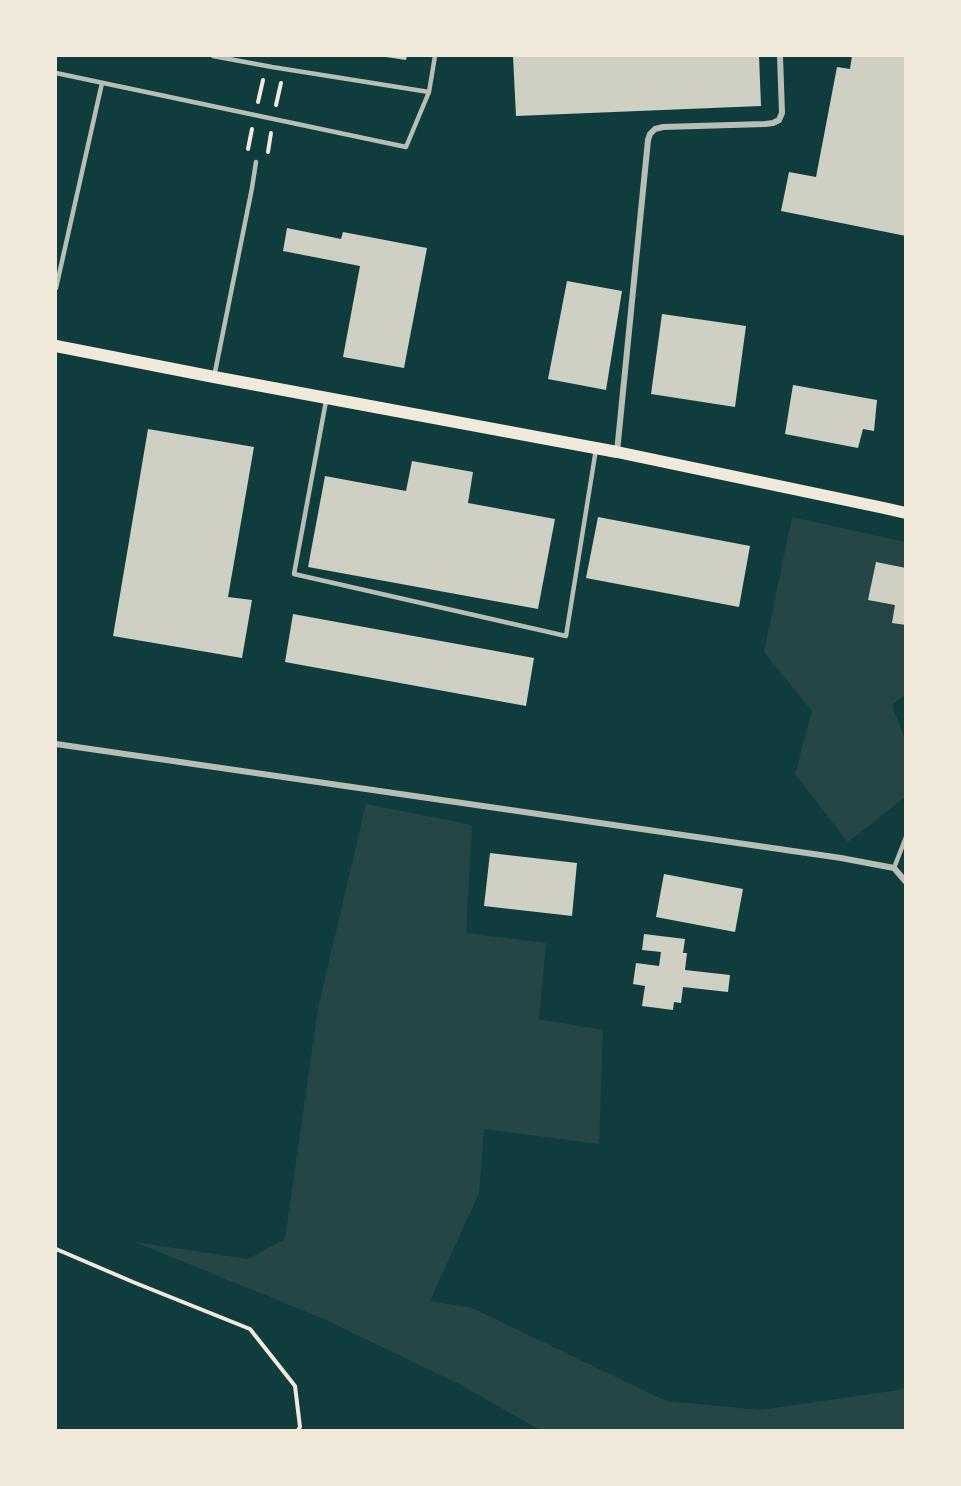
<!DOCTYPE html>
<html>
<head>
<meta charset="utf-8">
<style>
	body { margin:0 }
	#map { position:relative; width:961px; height:1486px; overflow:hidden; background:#0f3d3e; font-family:"Titillium Web",sans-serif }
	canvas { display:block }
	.frame { position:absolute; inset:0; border:57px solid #f1e9da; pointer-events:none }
</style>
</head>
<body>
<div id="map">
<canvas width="961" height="1486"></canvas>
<div class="frame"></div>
</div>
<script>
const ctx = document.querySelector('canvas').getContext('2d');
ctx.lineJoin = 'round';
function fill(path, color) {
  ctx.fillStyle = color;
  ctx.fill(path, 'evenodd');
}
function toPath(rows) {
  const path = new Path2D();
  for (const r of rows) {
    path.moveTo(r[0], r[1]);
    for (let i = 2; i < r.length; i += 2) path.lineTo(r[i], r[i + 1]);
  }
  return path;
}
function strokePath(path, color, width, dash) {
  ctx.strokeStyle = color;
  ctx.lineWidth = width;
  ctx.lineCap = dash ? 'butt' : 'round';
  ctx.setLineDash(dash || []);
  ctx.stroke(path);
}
const green = toPath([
	[792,517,905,542,905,694,892,705,905,739,905,797,848,842,795,774,812,711,764,652],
	[366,804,472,825,466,933,546,943,539,1019,603,1030,599,1144,484,1129,479,1193,430,1301,472,1308,666,1401,760,1410,905,1389,905,1430,540,1430,461,1385,324,1319,135,1242,248,1259,285,1239,318,1008]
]);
const building = toPath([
	[386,56,407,56,406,60,386,57],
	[513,56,759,56,761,106,516,116],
	[852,56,906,56,906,236,781,211,789,172,816,177,837,67,850,69],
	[287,228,341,239,343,232,427,248,404,368,343,357,360,266,283,251],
	[567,281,622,291,606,390,548,379],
	[662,314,746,326,735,407,651,394],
	[793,385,877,400,874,431,863,429,858,448,785,434],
	[148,429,254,447,228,597,252,600,242,658,113,636],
	[412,461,473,472,468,503,555,519,538,609,308,567,325,476,406,491],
	[598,517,750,546,739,607,586,578],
	[876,562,906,568,906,625,892,623,895,605,868,600],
	[293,614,534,658,526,706,285,662],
	[490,853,577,863,572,916,484,906],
	[664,874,743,889,735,932,656,917],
	[644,934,685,939,683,953,687,953,685,970,730,975,728,992,683,987,681,1003,674,1002,673,1010,642,1006,645,986,633,984,636,963,659,966,661,952,642,950]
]);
const path = toPath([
	[258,102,263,80],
	[276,105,281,83],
	[248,149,252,129],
	[268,152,271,133],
	[56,1249,133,1282,250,1329,295,1386,300,1427,298,1430]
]);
const service = toPath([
	[56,73,406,147,429,92,272,67,213,56],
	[429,92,435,56],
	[56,288,102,83],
	[214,377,252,188,256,162],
	[326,401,294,574,566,636,596,449],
	[894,868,906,837]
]);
const minor = toPath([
	[617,452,648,140,650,134,655,129,663,127,765,124,773,123,779,120,782,113,780,56],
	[56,744,841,858,894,868,906,882]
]);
const secondary = toPath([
	[56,346,214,377,617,452,884,508,906,513]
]);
fill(green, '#244646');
fill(building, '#cfcfc3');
strokePath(path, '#f1e9da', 4);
strokePath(service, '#b8beb3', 4.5);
strokePath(minor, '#b8beb3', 6);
strokePath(secondary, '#f1e9da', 12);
</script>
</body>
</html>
